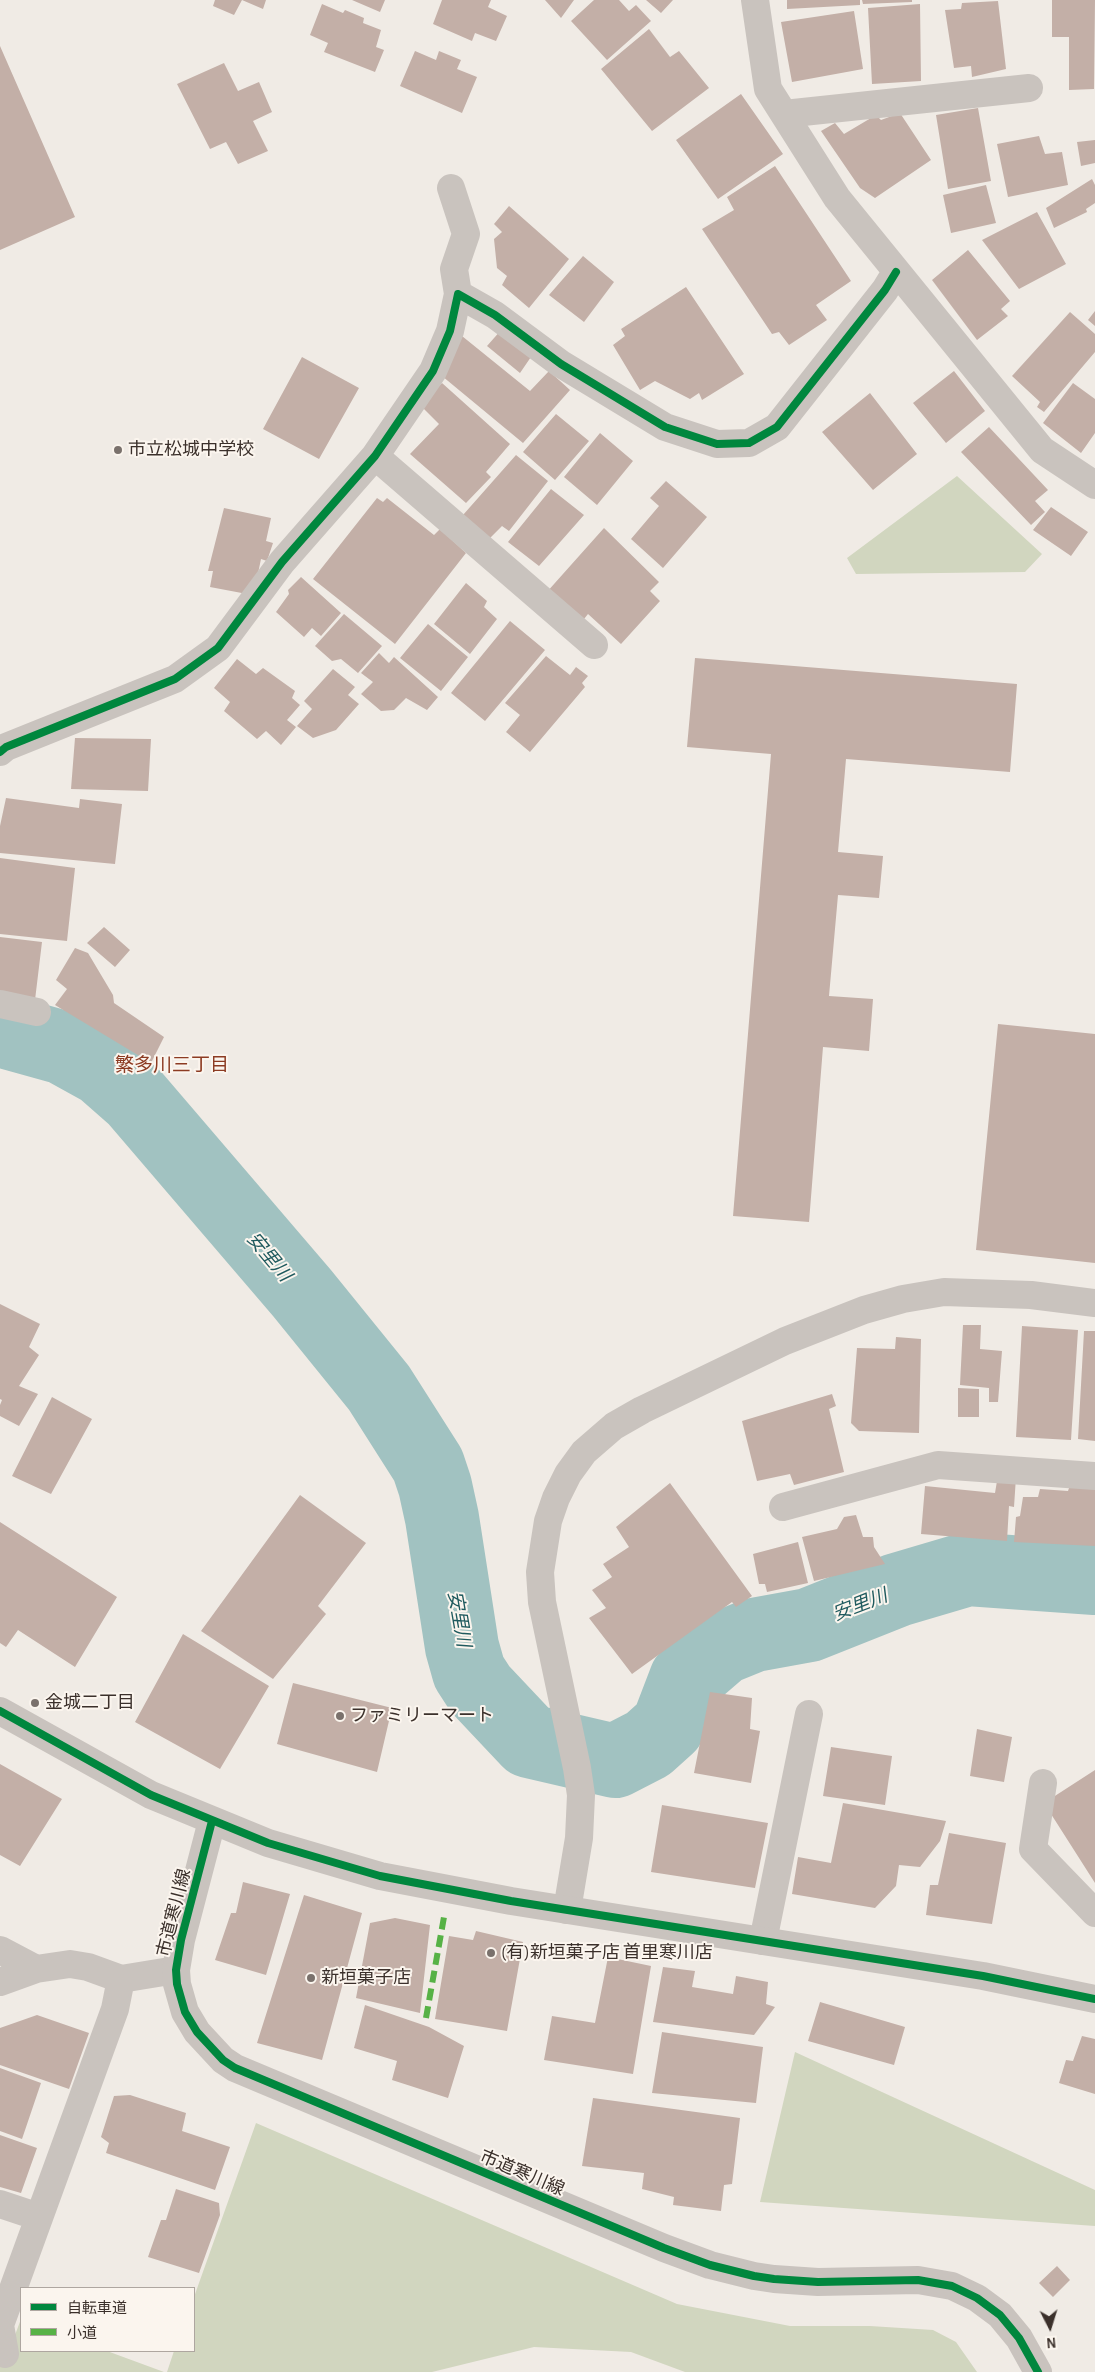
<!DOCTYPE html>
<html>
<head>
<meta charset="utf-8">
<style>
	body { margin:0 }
	#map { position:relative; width:1095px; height:2372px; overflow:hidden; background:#f0ebe5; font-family:"Alegreya Sans","Noto Sans JP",sans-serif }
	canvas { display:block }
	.legend { position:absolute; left:20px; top:2287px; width:175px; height:65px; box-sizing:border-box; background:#fbf5ee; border:1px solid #aea6a0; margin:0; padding:6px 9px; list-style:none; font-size:15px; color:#3b302b }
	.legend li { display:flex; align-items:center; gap:10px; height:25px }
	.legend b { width:25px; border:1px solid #aea6a0 }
	.north { position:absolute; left:1025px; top:2302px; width:50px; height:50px; -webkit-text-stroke:4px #fbf5ee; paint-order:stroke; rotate:175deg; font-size:14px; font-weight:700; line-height:20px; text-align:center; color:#3b302b }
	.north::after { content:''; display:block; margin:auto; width:18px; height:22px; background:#3b302b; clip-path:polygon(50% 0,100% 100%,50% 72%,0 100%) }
</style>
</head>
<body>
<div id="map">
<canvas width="1095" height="2372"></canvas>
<ul class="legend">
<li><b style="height:6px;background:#00873e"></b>自転車道</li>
<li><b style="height:6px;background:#57b246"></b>小道</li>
</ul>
<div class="north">N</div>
</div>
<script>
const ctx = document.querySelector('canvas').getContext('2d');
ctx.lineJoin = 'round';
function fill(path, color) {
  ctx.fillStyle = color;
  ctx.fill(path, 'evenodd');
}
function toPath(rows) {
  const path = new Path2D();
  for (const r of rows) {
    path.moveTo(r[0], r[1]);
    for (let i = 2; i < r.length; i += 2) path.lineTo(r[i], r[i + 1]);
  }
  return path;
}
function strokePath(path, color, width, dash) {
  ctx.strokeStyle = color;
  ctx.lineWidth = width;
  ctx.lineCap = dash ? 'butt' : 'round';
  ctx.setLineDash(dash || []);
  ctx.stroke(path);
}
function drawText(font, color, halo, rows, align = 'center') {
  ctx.font = font + ' "Alegreya Sans","Noto Sans JP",sans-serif';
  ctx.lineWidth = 4;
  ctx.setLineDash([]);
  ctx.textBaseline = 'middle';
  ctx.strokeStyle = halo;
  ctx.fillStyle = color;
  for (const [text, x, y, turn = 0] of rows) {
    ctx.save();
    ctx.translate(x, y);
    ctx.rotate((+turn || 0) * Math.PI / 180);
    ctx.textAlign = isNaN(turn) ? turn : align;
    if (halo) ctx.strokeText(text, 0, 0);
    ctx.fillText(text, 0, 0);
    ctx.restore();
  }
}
const green = toPath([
	[957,476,1042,554,1025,572,856,574,847,558],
	[795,2052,1095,2190,1095,2226,760,2202],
	[256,2123,677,2304,790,2326,870,2326,933,2330,956,2342,977,2372,685,2372,631,2352,534,2347,432,2372,167,2372,174,2351,194,2351,194,2297],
	[21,2319,21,2351,107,2351,164,2372,0,2372,0,2366,12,2343]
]);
const river = toPath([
	[0,1030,64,1048,102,1069,135,1098,302,1293,379,1388,428,1465,435,1486,442,1518,462,1647,469,1672,480,1689,529,1741,615,1761,648,1744,668,1726,686,1679,722,1648,754,1635,809,1625,897,1590,968,1569,1095,1578]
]);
const building = toPath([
	[215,0,266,0,263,9,242,0,234,15,213,6],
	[352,0,385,0,380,12],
	[442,0,491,0,488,7,507,16,496,41,475,33,472,41,433,24],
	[545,0,574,0,561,18],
	[594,0,619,0,629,11,636,5,651,21,607,60,571,21],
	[646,0,673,0,661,13],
	[787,0,860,0,860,5,787,9],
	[862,0,912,0,912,2,863,4],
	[1052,0,1095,0,1094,89,1069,90,1069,37,1052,37],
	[998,1,1006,69,972,77,971,66,954,68,945,10,961,9,962,3],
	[322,4,343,13,345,10,364,18,363,23,381,30,376,47,384,50,375,72,324,52,328,43,310,35],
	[920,4,921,81,872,84,868,8],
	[854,11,863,69,792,82,781,22],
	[649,29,670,57,679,51,709,88,652,131,601,69],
	[0,46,75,217,0,250],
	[415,51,436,60,439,51,461,60,457,69,477,77,462,113,400,86],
	[224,63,238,91,259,82,272,112,253,121,268,151,238,164,226,142,210,149,177,84],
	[741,94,783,154,718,199,676,140],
	[978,108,991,181,948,189,936,115],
	[900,113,931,160,875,198,860,188,821,131,835,123,844,134,876,115,881,120],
	[1039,136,1045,154,1062,152,1068,185,1008,197,997,144],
	[1095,140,1095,163,1081,166,1077,142],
	[775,166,851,281,816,305,827,320,789,345,779,332,772,334,702,229,734,210,727,197],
	[1092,179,1095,185,1095,203,1086,209,1087,212,1054,228,1046,208],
	[986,185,996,223,951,233,943,195],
	[509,206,569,259,529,308,502,285,507,276,497,268,494,239,502,232,494,224],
	[1037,212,1066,264,1019,289,982,240],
	[968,250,1010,301,1001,309,1008,316,977,340,932,280],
	[583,256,614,282,584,322,549,295],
	[686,287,744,374,702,400,699,393,690,399,655,381,640,390,613,345,625,336,621,329],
	[1095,311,1095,326,1088,320],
	[1070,312,1095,334,1095,352,1044,412,1037,407,1040,402,1012,376],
	[502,329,533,354,520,373,487,346],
	[462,336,530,391,549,371,570,390,523,443,442,376],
	[302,357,359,388,319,459,263,429],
	[954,371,985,411,946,443,913,403],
	[442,383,510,444,486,472,491,477,466,503,410,454,439,424,420,405],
	[1073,383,1095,399,1095,433,1081,453,1043,423],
	[870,393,917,454,873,490,822,432],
	[556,414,589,441,555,480,523,452],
	[989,427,1048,490,1035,501,1045,512,1031,525,961,452],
	[600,433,633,461,597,505,564,477],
	[516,455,548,481,509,531,502,526,490,538,463,515],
	[666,481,707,517,663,568,631,539,659,506,650,498],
	[551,489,584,515,539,566,508,542],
	[377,498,383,502,387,498,434,535,440,529,466,553,395,644,313,579],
	[1051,507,1088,532,1071,556,1033,530],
	[224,508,271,518,266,541,273,543,267,561,261,559,256,583,247,594,210,587,213,571,208,571],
	[604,528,659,582,650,591,660,601,621,644,588,614,580,624,546,593],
	[301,577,341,613,321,636,312,628,304,637,276,612,289,594,288,590],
	[466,583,487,601,484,607,497,619,470,654,434,624],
	[344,614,382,646,358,673,341,659,332,661,315,646],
	[510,621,545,650,485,721,451,693],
	[428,624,468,657,441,691,400,658],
	[379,653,389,663,394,657,438,697,427,710,406,698,394,710,381,711,361,694,373,682,361,673],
	[546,656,570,675,576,667,588,676,582,683,585,687,530,752,506,732,520,715,505,703],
	[695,658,1017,684,1010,772,846,759,838,852,883,856,879,898,838,895,829,996,873,999,869,1051,823,1047,809,1222,733,1216,771,754,687,747],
	[237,659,256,674,263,668,295,691,292,698,300,705,287,720,296,727,281,745,266,731,257,739,224,711,230,702,214,688],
	[333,669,355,687,348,695,359,704,336,730,313,738,297,726,312,709,304,701],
	[75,738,151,739,148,791,71,789],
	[6,798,79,808,80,799,122,804,115,864,0,853,0,826],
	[0,858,75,868,67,941,0,934],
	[104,927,130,950,115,967,87,943],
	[0,937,42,942,35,1000,0,995],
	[75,948,88,953,113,995,114,1003,164,1037,151,1063,55,1005,67,989,56,980],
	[998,1024,1095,1034,1095,1263,976,1250],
	[0,1304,40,1324,29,1347,39,1355,19,1386,38,1394,19,1426,0,1416,0,1405,2,1400,0,1399],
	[963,1325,981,1325,980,1349,1002,1351,998,1402,989,1402,989,1388,960,1385],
	[1022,1326,1078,1330,1071,1440,1016,1437],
	[1084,1331,1095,1331,1095,1441,1078,1439],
	[896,1337,921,1339,919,1433,859,1431,851,1423,857,1348,895,1349],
	[958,1388,979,1389,979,1417,958,1417],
	[832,1394,836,1406,829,1409,844,1472,794,1485,790,1474,757,1481,742,1421],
	[52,1397,92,1419,51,1494,12,1476],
	[998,1475,1016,1477,1014,1507,1009,1506,1007,1541,921,1534,925,1486,995,1493],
	[670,1483,752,1596,736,1607,732,1602,632,1674,589,1618,606,1608,592,1590,612,1577,603,1564,629,1547,616,1527],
	[1070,1485,1095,1488,1095,1546,1014,1542,1016,1517,1020,1516,1023,1497,1038,1497,1040,1489,1068,1491],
	[300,1495,366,1543,318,1606,326,1614,273,1679,201,1631],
	[856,1515,863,1537,873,1537,874,1547,885,1564,814,1581,802,1537,837,1529,844,1517],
	[0,1522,117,1597,75,1667,18,1630,6,1647,0,1643],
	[798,1542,808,1583,767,1592,765,1584,759,1584,753,1554],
	[183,1634,269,1686,220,1769,135,1722],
	[293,1683,392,1708,377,1772,277,1744],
	[710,1692,752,1698,750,1729,760,1731,751,1783,694,1773],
	[977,1729,1012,1737,1004,1782,970,1776],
	[831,1747,892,1756,885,1805,823,1796],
	[0,1764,62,1799,20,1866,0,1855],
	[1095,1770,1095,1883,1044,1803],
	[843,1803,946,1821,940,1841,920,1867,899,1865,896,1886,875,1908,792,1894,798,1857,831,1863],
	[662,1805,768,1823,755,1888,651,1872],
	[949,1833,1006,1843,992,1924,926,1915,930,1885,938,1885],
	[243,1882,290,1894,266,1975,215,1960,231,1913,236,1913],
	[304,1895,362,1913,322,2060,257,2043],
	[395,1918,430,1925,420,2013,356,1998,370,1923],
	[476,1931,523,1942,507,2031,435,2019,449,1936,473,1940],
	[608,1957,651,1966,633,2074,544,2060,552,2016,595,2023],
	[663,1967,695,1971,692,1987,733,1994,736,1976,768,1982,766,2004,775,2007,754,2035,653,2022],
	[820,2002,905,2027,894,2065,808,2041],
	[365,2005,429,2027,464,2046,448,2098,392,2080,397,2061,354,2048],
	[37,2015,89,2033,69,2089,0,2065,0,2028],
	[662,2032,763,2047,756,2103,652,2093],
	[1082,2036,1095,2039,1095,2094,1059,2083,1066,2060,1073,2061],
	[0,2068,41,2083,22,2139,0,2131],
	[130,2095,186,2113,182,2131,230,2147,215,2190,106,2153,109,2143,101,2137,114,2096],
	[593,2098,740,2118,732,2184,724,2185,721,2211,673,2205,674,2197,642,2189,644,2173,582,2166],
	[0,2135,37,2148,21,2193,0,2187],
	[176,2189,219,2203,220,2215,199,2273,148,2257,161,2220,166,2220],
	[1057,2266,1070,2280,1053,2297,1039,2283]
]);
const minor = toPath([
	[755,0,768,89,837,198,1042,450,1095,485],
	[784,114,1029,88],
	[451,188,466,234,454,269,458,294],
	[375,456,594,645],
	[0,752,6,747,175,679,218,648,282,562,375,456,433,371,450,331,458,294,495,315,561,364,665,427,717,444,749,443,777,427,885,290,896,272],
	[0,1004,37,1012],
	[783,1507,938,1465,1095,1476],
	[1043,1783,1033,1849,1095,1913],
	[567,1910,579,1838,581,1795,577,1768,542,1602,540,1572,548,1521,556,1498,568,1474,584,1452,614,1426,642,1410,785,1341,864,1310,903,1299,944,1292,1031,1295,1095,1303],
	[763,1941,809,1714],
	[0,1950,36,1969],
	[0,1982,36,1969,70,1964,88,1967,121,1979,176,1970],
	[0,2204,39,2217],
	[5,2354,0,2325,115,2009,121,1979]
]);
const tertiary = toPath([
	[0,1711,151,1795,268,1843,380,1876,511,1901,983,1976,1095,1999],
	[212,1821,181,1940,176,1970,177,1984,185,2012,197,2032,223,2060,235,2068,664,2248,710,2265,754,2276,774,2279,818,2282,918,2280,952,2286,977,2298,1000,2315,1019,2338,1038,2372]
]);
const quiet = toPath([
	[426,2018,444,1917]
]);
const cycleway = toPath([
	[0,752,6,747,175,679,218,648,282,562,375,456,433,371,450,331,458,294,495,315,561,364,665,427,717,444,749,443,777,427,885,290,896,272],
	[0,1711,151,1795,268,1843,380,1876,511,1901,983,1976,1095,1999],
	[212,1821,181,1940,176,1970,177,1984,185,2012,197,2032,223,2060,235,2068,664,2248,710,2265,754,2276,774,2279,818,2282,918,2280,952,2286,977,2298,1000,2315,1019,2338,1038,2372]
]);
const markers = [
	[118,450,5,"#7a716c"],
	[35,1703,5,"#7a716c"],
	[340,1716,5,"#7a716c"],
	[491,1953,5,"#7a716c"],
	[311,1978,5,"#7a716c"]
];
const poiNames = [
	["市立松城中学校",128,450],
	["金城二丁目",45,1703],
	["ファミリーマート",350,1716],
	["(有)新垣菓子店 首里寒川店",501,1953],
	["新垣菓子店",321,1978]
];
const streetNames = [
	["市道寒川線",174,1913,-76],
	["市道寒川線",522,2173,23]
];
const neighbourhoodNames = [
	["繁多川三丁目",172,1065]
];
const waterNames = [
	["安里川",269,1257,50],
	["安里川",860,1605,-21],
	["安里川",459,1619,80]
];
fill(green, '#d1d6bf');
strokePath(river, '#a1c2c1', 74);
fill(building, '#c3afa7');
strokePath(minor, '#c9c3be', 28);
strokePath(tertiary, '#c9c3be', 28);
strokePath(quiet, '#57b246', 6, [12, 6]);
strokePath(cycleway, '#00873e', 8);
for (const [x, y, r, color] of markers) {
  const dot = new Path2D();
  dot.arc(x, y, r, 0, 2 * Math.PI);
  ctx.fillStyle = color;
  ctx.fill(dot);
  strokePath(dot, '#fbf5ee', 2);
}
drawText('18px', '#3b302b', '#fbf5ee', poiNames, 'left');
drawText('18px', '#3b302b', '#fbf5ee', streetNames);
drawText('19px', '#8c3b22', '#fbf5ee', neighbourhoodNames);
drawText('italic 19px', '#1f5a5e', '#fbf5ee', waterNames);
</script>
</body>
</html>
